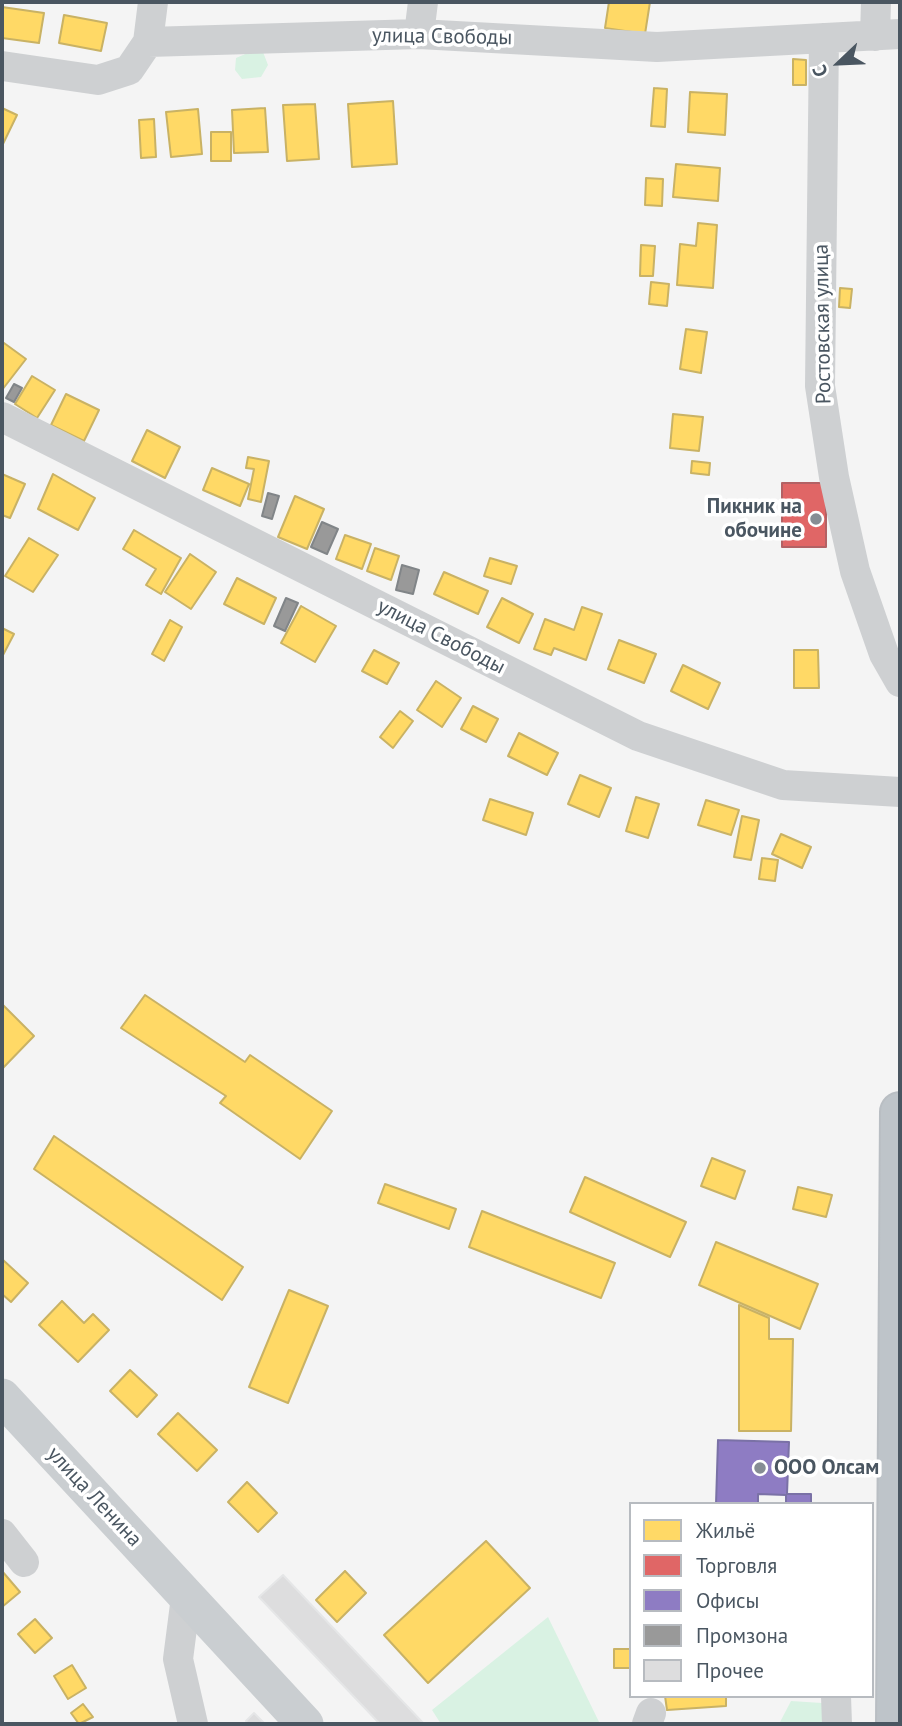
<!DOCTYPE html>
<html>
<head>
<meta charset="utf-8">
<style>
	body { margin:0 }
	#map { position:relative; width:902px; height:1726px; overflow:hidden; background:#f4f4f4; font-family:"PT Sans",sans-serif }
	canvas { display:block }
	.frame { position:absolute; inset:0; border:4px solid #4a5661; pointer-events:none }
	.legend { position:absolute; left:629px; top:1502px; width:245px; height:196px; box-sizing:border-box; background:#fff; border:2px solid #b7bbc0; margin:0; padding:9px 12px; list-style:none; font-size:21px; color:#4a5661 }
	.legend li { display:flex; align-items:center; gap:14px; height:35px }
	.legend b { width:35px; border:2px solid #b7bbc0 }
	.north { position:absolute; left:804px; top:28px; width:70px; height:70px; -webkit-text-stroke:5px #fff; paint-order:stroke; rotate:247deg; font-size:19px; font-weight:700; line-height:28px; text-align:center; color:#4a5661 }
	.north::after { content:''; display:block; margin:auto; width:24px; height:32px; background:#4a5661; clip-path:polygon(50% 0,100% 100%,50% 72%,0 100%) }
</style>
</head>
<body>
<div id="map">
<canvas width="902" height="1726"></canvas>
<div class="frame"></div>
<ul class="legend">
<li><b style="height:19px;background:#ffd966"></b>Жильё</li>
<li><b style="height:19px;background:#e06666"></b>Торговля</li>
<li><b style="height:19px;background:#8e7cc3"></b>Офисы</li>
<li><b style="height:19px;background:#999"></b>Промзона</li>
<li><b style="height:19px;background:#ddddde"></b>Прочее</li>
</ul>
<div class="north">С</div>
</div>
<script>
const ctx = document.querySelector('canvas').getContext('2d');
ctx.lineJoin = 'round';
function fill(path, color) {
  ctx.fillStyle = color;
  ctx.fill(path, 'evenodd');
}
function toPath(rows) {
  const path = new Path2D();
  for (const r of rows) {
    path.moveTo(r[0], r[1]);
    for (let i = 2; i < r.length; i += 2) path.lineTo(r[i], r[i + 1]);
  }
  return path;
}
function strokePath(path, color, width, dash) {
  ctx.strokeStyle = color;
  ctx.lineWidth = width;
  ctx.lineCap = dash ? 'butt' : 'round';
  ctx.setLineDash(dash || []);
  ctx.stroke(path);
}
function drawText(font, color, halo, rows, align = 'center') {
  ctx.font = font + ' "PT Sans",sans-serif';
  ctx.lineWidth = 7;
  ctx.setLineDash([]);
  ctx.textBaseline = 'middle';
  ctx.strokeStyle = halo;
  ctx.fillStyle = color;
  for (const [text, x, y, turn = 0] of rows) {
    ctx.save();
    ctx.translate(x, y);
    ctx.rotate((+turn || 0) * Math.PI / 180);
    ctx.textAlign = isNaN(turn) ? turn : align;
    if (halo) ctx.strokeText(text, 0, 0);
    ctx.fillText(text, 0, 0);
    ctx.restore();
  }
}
const green = toPath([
	[250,52,263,52,268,65,261,77,242,79,235,70,236,58],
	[548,1617,600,1724,441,1724,432,1710],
	[791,1701,822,1703,822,1724,779,1724]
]);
const homes = toPath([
	[609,2,650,2,645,34,605,28,609,2],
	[2,7,44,13,39,43,2,38,2,7],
	[64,15,107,23,101,51,59,43,64,15],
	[793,59,806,60,806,85,793,85,793,59],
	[654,88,667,89,665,127,651,126,654,88],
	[690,92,727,94,725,135,688,132,690,92],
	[393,101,397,164,352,167,348,104,393,101],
	[315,104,319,159,287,161,283,105,315,104],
	[2,108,17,115,2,146,2,108],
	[265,108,268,152,234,153,232,110,265,108],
	[198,109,202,154,171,157,166,112,198,109],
	[154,119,156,157,141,158,139,120,154,119],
	[211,132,231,132,231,161,211,161,211,132],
	[676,164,720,168,718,201,673,197,676,164],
	[646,178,663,179,662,206,645,205,646,178],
	[698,223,717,225,713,288,677,285,680,244,696,246,698,223],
	[641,245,655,246,653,276,640,276,641,245],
	[651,282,669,284,667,306,649,304,651,282],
	[840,288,852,289,850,308,839,307,840,288],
	[686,329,707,332,701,373,680,369,686,329],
	[4,343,26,359,2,390,2,346,4,343],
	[32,376,55,390,37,418,15,404,32,376],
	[66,394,99,410,84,441,51,425,66,394],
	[673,414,703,417,699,451,670,448,673,414],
	[147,430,180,447,165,478,132,461,147,430],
	[248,457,269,461,261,502,248,499,254,469,246,468,248,457],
	[692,461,710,463,709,475,691,473,692,461],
	[212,468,249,484,240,506,203,490,212,468],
	[2,474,25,484,10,518,2,515,2,474],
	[53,474,95,498,78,530,38,509,53,474],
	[295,496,324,509,307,549,278,537,295,496],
	[134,530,181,558,161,594,146,585,156,569,123,549,134,530],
	[345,535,371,544,362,569,336,559,345,535],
	[29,538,58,555,33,592,5,576,29,538],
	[375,548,399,556,391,580,367,571,375,548],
	[190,554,216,572,191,609,165,592,190,554],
	[490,558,517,566,511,584,484,576,490,558],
	[444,572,488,591,478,614,434,594,444,572],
	[237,578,276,598,264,624,224,604,237,578],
	[502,598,533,614,519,643,487,627,502,598],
	[301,606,336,626,315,662,281,643,301,606],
	[582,607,602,614,586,660,554,648,551,655,534,649,545,619,574,630,582,607],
	[170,620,182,627,164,661,152,654,170,620],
	[2,628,14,634,2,657,2,628],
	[619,640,656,654,644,683,608,669,619,640],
	[374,650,399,663,387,684,362,671,374,650],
	[794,650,818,650,819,688,794,688,794,650],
	[683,665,720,683,708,709,671,691,683,665],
	[436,681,461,698,442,727,417,710,436,681],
	[473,706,498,719,486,742,461,729,473,706],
	[400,711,413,721,393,748,380,737,400,711],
	[519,733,558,753,547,775,508,756,519,733],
	[580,775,611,788,599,817,568,804,580,775],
	[636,797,659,804,648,838,626,831,636,797],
	[490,799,533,813,526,835,483,820,490,799],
	[706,800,739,810,731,835,698,825,706,800],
	[742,816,759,820,751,860,734,857,742,816],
	[781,834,811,847,802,868,772,854,781,834],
	[762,858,778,860,775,881,759,879,762,858],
	[145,995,245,1062,250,1055,332,1111,300,1159,220,1103,226,1096,121,1028,145,995],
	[2,1004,34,1036,2,1069,2,1004],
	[54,1136,243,1267,222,1300,34,1169,54,1136],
	[712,1158,745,1171,735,1199,701,1186,712,1158],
	[585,1177,686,1222,670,1257,570,1212,585,1177],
	[385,1184,456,1209,449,1229,378,1203,385,1184],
	[798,1187,832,1195,826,1217,793,1209,798,1187],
	[482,1211,615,1263,601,1298,469,1247,482,1211],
	[716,1242,818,1284,800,1329,699,1285,716,1242],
	[2,1259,28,1283,11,1302,2,1294,2,1259],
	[289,1290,328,1306,288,1403,249,1387,289,1290],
	[62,1301,84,1323,93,1314,109,1330,78,1362,39,1325,62,1301],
	[739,1305,769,1318,769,1339,793,1339,791,1431,739,1431,739,1305],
	[130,1370,157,1395,137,1417,110,1391,130,1370],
	[178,1413,217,1450,197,1471,158,1434,178,1413],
	[247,1482,277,1513,258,1532,228,1502,247,1482],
	[486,1541,530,1588,428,1683,384,1635,486,1541],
	[2,1571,20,1592,2,1607,2,1571],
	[345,1571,366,1593,337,1622,316,1600,345,1571],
	[35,1619,52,1638,35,1653,18,1634,35,1619],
	[614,1649,631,1649,631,1668,614,1668,614,1649],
	[72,1665,86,1688,68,1699,54,1676,72,1665],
	[665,1696,726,1696,726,1706,667,1710,665,1696],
	[83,1704,93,1717,79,1724,71,1713,83,1704]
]);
const shops = toPath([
	[782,483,826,483,826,547,782,547,782,483]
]);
const offices = toPath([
	[718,1440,789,1442,787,1494,811,1494,811,1504,786,1504,786,1495,758,1494,758,1504,716,1504,718,1440]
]);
const industry = toPath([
	[14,384,22,388,14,402,6,398,14,384],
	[268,493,279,496,272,519,262,516,268,493],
	[322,522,338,529,327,554,311,547,322,522],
	[402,565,419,570,413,594,396,590,402,565],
	[286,598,298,603,285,631,274,626,286,598]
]);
const building = toPath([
	[283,1575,424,1724,380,1724,259,1597,283,1575],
	[254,1713,265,1724,248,1724,246,1721,254,1713]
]);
const minor = toPath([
	[419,34,423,2],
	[875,36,876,2],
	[824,38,820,386,834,477,855,571,884,654,900,682],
	[148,42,153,2],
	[2,66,98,80,129,70,148,42,419,34,657,47,900,34],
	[2,417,638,736,783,785,900,792],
	[2,1534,24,1562],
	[186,1597,178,1659,193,1724],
	[836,1696,837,1724],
	[647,1724,651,1713]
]);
const major = toPath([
	[2,1397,305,1724]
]);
const highway = toPath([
	[896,1724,900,1112]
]);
const markers = [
	[816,519,7,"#868d94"],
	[760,1468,7,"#868d94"]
];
const streetNames = [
	["улица Свободы",442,37,1],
	["Ростовская улица",823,324,-91],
	["улица Свободы",441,637,27],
	["улица Ленина",94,1497,47]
];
const poiNames = [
	["Пикник на",802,507],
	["обочине",802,531],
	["ООО Олсам",774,1468,"left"]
];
fill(green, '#d9f2e3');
fill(homes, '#ffd966');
strokePath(homes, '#c9b264', 2);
fill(shops, '#e06666');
strokePath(shops, '#b36164', 2);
fill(offices, '#8e7cc3');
strokePath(offices, '#7a71a6', 2);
fill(industry, '#999');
strokePath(industry, '#818588', 2);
fill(building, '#ddddde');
strokePath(building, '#e5e6e7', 2);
strokePath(highway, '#b9bec3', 42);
strokePath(minor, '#ced0d2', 30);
strokePath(major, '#caced1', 37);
strokePath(highway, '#bec4c9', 38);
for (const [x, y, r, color] of markers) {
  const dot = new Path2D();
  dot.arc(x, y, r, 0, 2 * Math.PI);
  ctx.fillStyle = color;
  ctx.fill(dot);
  strokePath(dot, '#fff', 2.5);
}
drawText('21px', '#4a5661', '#fff', streetNames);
drawText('bold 21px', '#4a5661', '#fff', poiNames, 'right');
</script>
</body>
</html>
